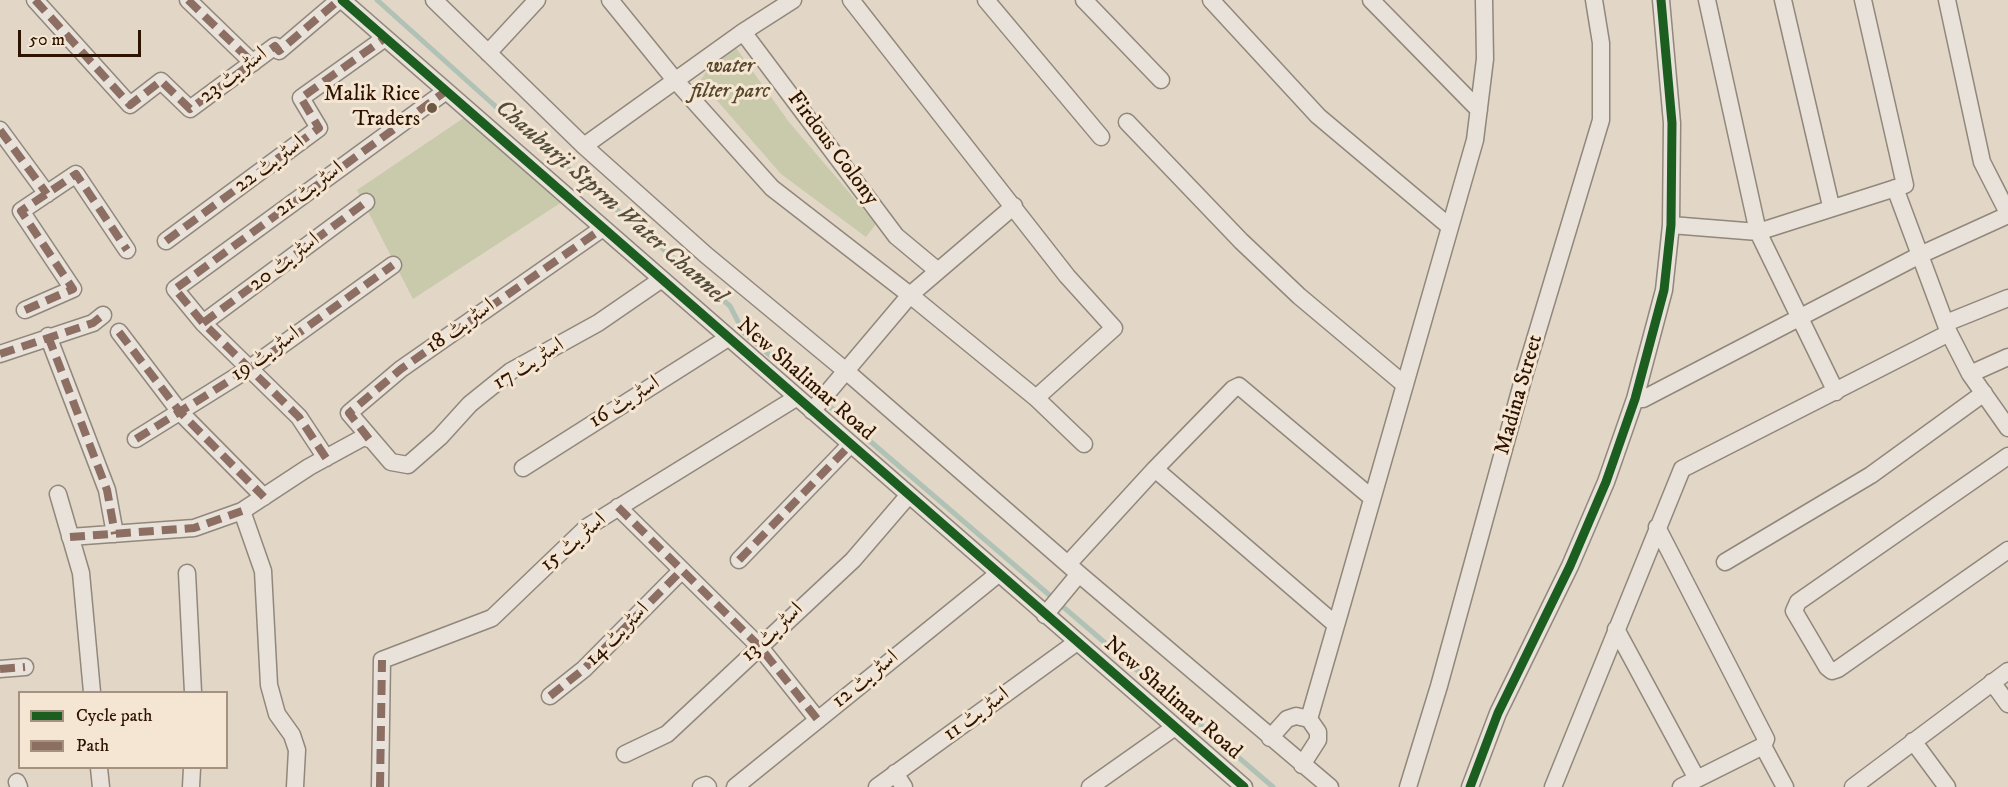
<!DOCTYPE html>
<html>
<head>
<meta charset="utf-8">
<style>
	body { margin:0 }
	#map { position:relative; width:2008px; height:787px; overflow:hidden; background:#e2d6c6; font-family:"IM FELL DW Pica",serif }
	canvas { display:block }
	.legend { position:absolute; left:18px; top:691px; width:210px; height:78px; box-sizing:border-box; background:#f4e6d2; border:2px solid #a5927e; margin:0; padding:8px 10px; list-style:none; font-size:18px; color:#2e1400 }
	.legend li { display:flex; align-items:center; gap:12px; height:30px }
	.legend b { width:30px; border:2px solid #a5927e }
	.scale { position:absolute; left:18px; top:30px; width:123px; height:27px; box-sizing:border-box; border:3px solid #2e1400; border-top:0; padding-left:8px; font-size:18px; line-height:21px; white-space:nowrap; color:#2e1400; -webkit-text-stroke:4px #f4e6d2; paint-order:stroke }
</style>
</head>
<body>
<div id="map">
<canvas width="2008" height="787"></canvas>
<ul class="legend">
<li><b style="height:8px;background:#1b5e20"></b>Cycle path</li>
<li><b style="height:8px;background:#8d6e63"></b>Path</li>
</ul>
<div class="scale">50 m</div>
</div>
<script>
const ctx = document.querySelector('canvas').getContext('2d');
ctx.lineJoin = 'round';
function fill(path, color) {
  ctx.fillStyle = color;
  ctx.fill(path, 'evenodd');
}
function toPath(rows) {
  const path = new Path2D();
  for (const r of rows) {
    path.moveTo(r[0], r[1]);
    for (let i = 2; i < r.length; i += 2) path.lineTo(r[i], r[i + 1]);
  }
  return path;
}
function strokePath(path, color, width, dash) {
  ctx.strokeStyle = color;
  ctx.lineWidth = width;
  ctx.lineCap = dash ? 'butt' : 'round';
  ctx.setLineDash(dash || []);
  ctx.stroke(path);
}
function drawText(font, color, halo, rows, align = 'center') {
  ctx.font = font + ' "IM FELL DW Pica",Amiri,serif';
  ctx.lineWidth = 6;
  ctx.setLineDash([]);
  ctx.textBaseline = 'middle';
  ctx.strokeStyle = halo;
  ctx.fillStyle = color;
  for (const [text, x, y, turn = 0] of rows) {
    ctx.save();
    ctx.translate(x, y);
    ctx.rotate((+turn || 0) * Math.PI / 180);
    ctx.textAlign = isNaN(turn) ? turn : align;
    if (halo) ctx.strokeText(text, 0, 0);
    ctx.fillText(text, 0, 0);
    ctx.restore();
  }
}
const green = toPath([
	[729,38,789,122,876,224,866,237,781,174,700,81],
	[471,113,568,198,413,299,357,190]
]);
const stream = toPath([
	[377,0,494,105,730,306,744,333,1273,787]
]);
const minor = toPath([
	[35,0,130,105,161,81,190,109,275,46,279,51,339,0],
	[188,0,253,63],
	[342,0,1244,787],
	[434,0,584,146,706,255,846,371,1079,574,1330,787],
	[610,0,675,80,772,188,910,295,1036,398,1084,444],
	[851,0,1067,276,1114,328,1036,398],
	[986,0,1101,137],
	[1084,0,1161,80],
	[1211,0,1318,116,1450,227],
	[1371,0,1479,110],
	[1707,0,1758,232,1836,392],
	[1783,0,1831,206],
	[1947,0,1982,162,2008,213],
	[743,32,896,236,938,271],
	[488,53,537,0],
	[1127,122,1241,241,1299,296,1405,385],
	[0,130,47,194],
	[584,146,743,32,793,0],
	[1895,188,1949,333,1970,374,2008,428],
	[1671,225,1758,232,1905,185,1863,0],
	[603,228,401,369,349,413,391,462,408,465,440,437,470,404,511,371,598,323,662,279],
	[166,241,319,128,301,98,385,38],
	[25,310,73,289,21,211,76,174,127,250],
	[203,323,366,202],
	[1946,323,2008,298],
	[119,332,180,412,264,497],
	[48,336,107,490,115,534],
	[0,354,93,323,103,315],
	[1970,374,2008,357],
	[1635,399,1643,399,1920,255,2008,215],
	[812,411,910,295,1014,206],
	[136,439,250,368,393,265],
	[2008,456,1798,602,1794,611,1827,667,1832,671,1838,669,2008,550],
	[326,458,299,417,203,323,175,289,446,91],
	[523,468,728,338],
	[1155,469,1335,624],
	[58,494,81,573,92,692],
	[618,507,759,646,818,720],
	[242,511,263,571,269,685,277,714,292,735,297,750,295,787],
	[1657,527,1766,739,1763,746,1785,787],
	[70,537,194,528,242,511,309,467,364,437,369,439],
	[739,560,850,445],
	[1725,562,1871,475,1984,393],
	[1068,564,1155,469,1233,389,1239,386,1372,498],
	[187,573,193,692],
	[1045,615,1079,574],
	[1616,629,1697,779],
	[0,669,25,667],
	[1992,682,2008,704],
	[550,696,584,669,682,570],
	[1270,738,1287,719,1296,716,1309,719,1343,601,1475,140,1485,59,1484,0],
	[1913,741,1947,787],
	[625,754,667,734,853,560,908,496],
	[1302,765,1318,740,1318,732,1309,719],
	[99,768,101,787],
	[895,773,904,787],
	[17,782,19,787],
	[191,787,192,768],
	[380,787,382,660,492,618,587,527,796,398],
	[701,787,706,785,708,787],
	[735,787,998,574],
	[877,787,1077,642],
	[1090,787,1175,727],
	[1408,787,1439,686,1524,376,1601,120,1601,43,1594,0],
	[1470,787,1498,713,1570,566,1606,482,1635,399,1664,290,1671,225,1672,123,1661,0],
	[1553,787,1682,469,1949,333],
	[1681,787,1763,746],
	[1853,787,2008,671]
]);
const quiet = toPath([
	[35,0,130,105,161,81,190,109,275,46,279,51,339,0],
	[188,0,253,63],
	[0,130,47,194],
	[166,241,319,128,301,98,385,38],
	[25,310,73,289,21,211,76,174,127,250],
	[203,323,366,202],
	[119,332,180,412,264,497],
	[48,336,107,490,115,534],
	[0,354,93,323,103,315],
	[136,439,250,368,393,265],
	[369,439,349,413,401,369,603,228],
	[326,458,299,417,203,323,175,289,446,91],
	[618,507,759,646,818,720],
	[70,537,194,528,242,511],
	[739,560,850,445],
	[0,669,25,667],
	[550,696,584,669,682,570],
	[380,787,382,660]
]);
const cycleway = toPath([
	[342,0,1244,787],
	[1470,787,1498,713,1570,566,1606,482,1635,399,1664,290,1671,225,1672,123,1661,0]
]);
const markers = [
	[432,108,6,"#6d5845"]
];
const parkNames = [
	["water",730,67],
	["filter parc",730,92]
];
const streetNames = [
	["اسٹریٹ 23",234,76,-37],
	["Firdous Colony",832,149,53],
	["اسٹریٹ 22",270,165,-36],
	["اسٹریٹ 21",310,190,-36],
	["اسٹریٹ 20",285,263,-37],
	["اسٹریٹ 18",461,327,-35],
	["اسٹریٹ 19",266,355,-35],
	["اسٹریٹ 17",529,365,-32],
	["New Shalimar Road",805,380,41],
	["Madina Street",1520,395,-74],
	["اسٹریٹ 16",625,403,-32],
	["اسٹریٹ 15",574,543,-40],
	["اسٹریٹ 13",773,633,-43],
	["اسٹریٹ 14",618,635,-45],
	["اسٹریٹ 12",866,680,-39],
	["New Shalimar Road",1172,699,41],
	["اسٹریٹ 11",977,715,-36]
];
const poiNames = [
	["Malik Rice",420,95],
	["Traders",420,120]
];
const waterNames = [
	["Chauburji Stprm Water Channel",610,203,41]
];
fill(green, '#c8caab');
strokePath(stream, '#afc2b5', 5);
strokePath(minor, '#91877b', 19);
strokePath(minor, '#e8e2da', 16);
strokePath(quiet, '#8d6e63', 8, [15, 8]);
strokePath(cycleway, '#1b5e20', 9);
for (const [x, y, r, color] of markers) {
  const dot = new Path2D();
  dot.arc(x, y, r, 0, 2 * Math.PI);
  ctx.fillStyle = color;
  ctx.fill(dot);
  strokePath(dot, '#f4e6d2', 2);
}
drawText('italic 22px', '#56482d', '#f4e6d2', parkNames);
drawText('22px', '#2e1400', '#f4e6d2', streetNames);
drawText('22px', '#2e1400', '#f4e6d2', poiNames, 'right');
drawText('italic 24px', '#534e3d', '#f4e6d2', waterNames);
</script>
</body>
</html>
